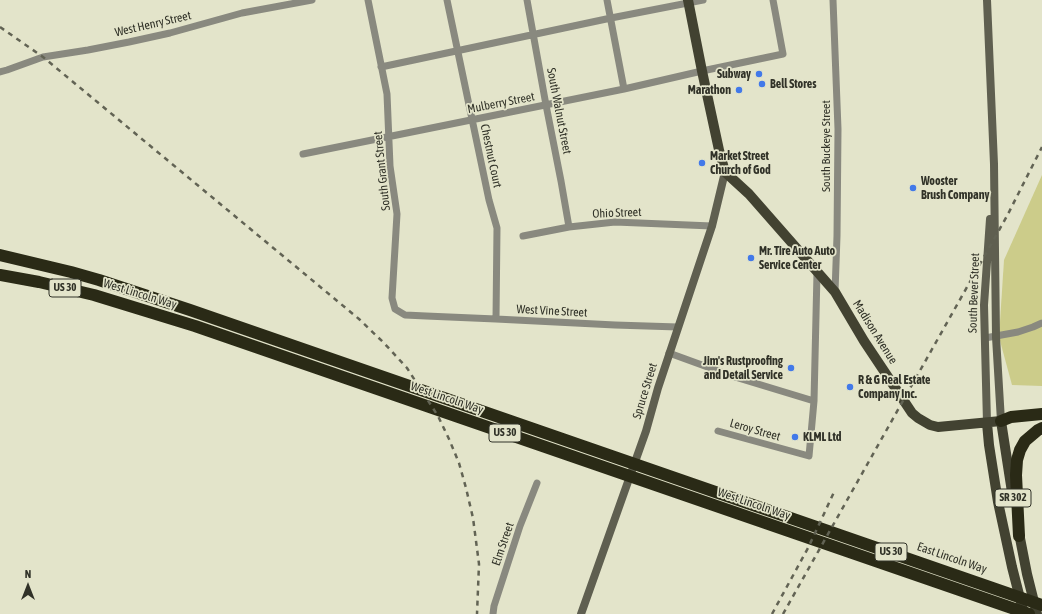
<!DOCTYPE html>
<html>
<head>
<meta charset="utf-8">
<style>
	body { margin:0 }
	#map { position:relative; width:1042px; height:614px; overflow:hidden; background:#e3e4ca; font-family:"Asap Condensed",sans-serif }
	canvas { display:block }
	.north { position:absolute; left:8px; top:566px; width:40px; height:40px; -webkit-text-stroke:3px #e3e4ca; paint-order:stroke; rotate:0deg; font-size:11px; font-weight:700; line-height:16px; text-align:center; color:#313228 }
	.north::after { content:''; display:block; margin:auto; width:14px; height:18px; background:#313228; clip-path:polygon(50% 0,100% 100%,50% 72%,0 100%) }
</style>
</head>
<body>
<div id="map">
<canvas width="1042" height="614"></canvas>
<div class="north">N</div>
</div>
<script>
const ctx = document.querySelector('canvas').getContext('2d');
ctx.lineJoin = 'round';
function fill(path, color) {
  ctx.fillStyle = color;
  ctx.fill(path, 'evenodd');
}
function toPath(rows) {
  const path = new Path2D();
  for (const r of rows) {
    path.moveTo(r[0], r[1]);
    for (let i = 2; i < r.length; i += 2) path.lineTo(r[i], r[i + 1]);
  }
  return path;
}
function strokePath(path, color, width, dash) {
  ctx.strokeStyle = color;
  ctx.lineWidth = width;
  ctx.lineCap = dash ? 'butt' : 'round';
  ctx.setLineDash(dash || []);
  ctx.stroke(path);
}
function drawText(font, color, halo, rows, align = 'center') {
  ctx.font = font + ' "Asap Condensed",sans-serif';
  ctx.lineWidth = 3.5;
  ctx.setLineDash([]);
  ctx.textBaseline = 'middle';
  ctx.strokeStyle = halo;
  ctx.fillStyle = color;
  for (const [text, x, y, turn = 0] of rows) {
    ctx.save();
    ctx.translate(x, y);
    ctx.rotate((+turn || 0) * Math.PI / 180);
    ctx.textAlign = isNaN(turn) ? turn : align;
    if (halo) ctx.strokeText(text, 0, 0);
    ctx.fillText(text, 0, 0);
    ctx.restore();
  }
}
const green = toPath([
	[1042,175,1042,386,1012,385,999,337,1004,260]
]);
const minor = toPath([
	[368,0,387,94,390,166,397,214,392,298,395,309,405,315,426,316,496,319,615,325,678,327],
	[447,0,489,200,497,228,496,319],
	[527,0,546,105,561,181,569,227],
	[607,0,624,89,623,89],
	[833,0,838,129,837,236,835,292],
	[381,67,611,18,703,0],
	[0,72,7,70,43,57,88,50,129,42,170,33,242,13,312,0],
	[303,154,624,89,702,71,783,54,773,0],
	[523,236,569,227,615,222,712,226],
	[985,338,1018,332,1033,327,1042,323],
	[669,353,735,377,814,401],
	[718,431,809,456,814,401,817,273],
	[493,614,494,606,520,526,537,483]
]);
const secondary = toPath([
	[987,0,994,164,996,337,1001,421],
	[987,423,984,305,990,219],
	[581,614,646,431,658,388,712,226,725,172]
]);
const primary = toPath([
	[688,0,702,71,719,150,725,172,749,194,835,292,864,341,912,413,918,418,930,425,938,427,1001,421,1012,492],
	[987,423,989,445,998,502,1012,567,1024,614],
	[1018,528,1027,574,1037,614]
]);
const motorway = toPath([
	[0,255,71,272,99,280,190,310,1042,605],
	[0,275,39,282,94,295,195,326,1029,614],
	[1001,421,1011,417,1042,414],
	[1019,536,1016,475,1017,460,1020,450,1025,441,1038,430,1042,428]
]);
const rail = toPath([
	[0,27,43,57,359,319,384,343,407,368,438,416,449,439,459,463,466,488,473,518,479,564,477,614],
	[772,614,808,548,816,531,835,490],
	[783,614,1007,216,1042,147]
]);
const markers = [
	[759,74,4,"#4279e9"],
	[762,84,4,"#4279e9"],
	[739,90,4,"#4279e9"],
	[702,163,4,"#4279e9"],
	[913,188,4,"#4279e9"],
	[751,258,4,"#4279e9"],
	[791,368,4,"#4279e9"],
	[850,387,4,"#4279e9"],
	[795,437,4,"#4279e9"]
];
const shields = [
	[65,288,32],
	[505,433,32],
	[1013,498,36],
	[891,552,32]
];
const shieldNames = [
	["US 30",65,288],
	["US 30",505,433],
	["SR 302",1013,498],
	["US 30",891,552]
];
const streetNames = [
	["West Henry Street",153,24,-13],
	["Mulberry Street",501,103,-11],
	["South Walnut Street",559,111,79],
	["South Buckeye Street",826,146,-90],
	["Chestnut Court",491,156,78],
	["South Grant Street",382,171,-96],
	["Ohio Street",617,213,-2],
	["South Bever Street",974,293,-88],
	["West Lincoln Way",140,294,17],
	["West Vine Street",552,311,3],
	["Madison Avenue",875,332,58],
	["Spruce Street",645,391,-73],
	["West Lincoln Way",447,398,19],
	["Leroy Street",755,430,16],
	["West Lincoln Way",754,504,19],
	["Elm Street",503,544,-71],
	["East Lincoln Way",952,558,19]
];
const poiNames = [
	["Subway",751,74,"right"],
	["Bell Stores",770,84],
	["Marathon",731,90,"right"],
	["Market Street",710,156],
	["Church of God",710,170],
	["Wooster",921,181],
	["Brush Company",921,195],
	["Mr. Tire Auto Auto",759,251],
	["Service Center",759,265],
	["Jim's Rustproofing",783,361,"right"],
	["and Detail Service",783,375,"right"],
	["R & G Real Estate",858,380],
	["Company Inc.",858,394],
	["KLML Ltd",803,437]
];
fill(green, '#cccc8a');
strokePath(minor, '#89897f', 7);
strokePath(secondary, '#5f5f50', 8);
strokePath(primary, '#424231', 10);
strokePath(motorway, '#2a2a16', 12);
strokePath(rail, '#626354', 2.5, [5, 5]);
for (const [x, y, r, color] of markers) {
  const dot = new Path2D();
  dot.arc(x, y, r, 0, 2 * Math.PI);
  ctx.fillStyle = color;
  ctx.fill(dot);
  strokePath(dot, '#e3e4ca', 1.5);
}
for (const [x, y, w] of shields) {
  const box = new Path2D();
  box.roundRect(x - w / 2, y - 9, w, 18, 3);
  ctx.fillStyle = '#e3e4ca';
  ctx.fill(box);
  strokePath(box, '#313228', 1);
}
drawText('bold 11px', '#313228', null, shieldNames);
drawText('12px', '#313228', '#e3e4ca', streetNames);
drawText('bold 12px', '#313228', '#e3e4ca', poiNames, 'left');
</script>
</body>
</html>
